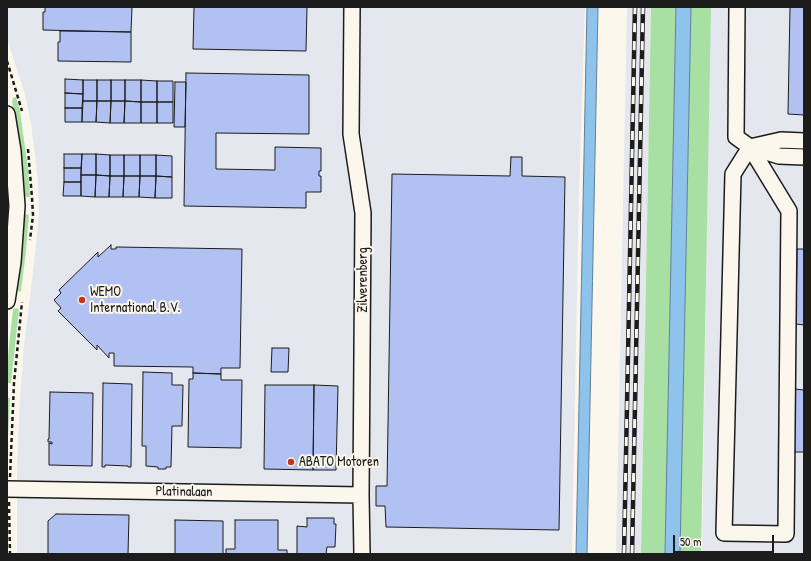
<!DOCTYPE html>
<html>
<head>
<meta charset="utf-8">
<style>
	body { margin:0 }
	#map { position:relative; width:811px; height:561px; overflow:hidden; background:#fbf7ec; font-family:"Patrick Hand",sans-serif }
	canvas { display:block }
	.frame { position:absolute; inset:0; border:8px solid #1c1c1c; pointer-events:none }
	.scale { position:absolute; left:673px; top:535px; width:101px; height:18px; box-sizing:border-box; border:2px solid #1c1c1c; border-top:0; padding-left:5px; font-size:12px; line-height:14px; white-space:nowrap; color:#1c1c1c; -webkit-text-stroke:3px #fbf7ec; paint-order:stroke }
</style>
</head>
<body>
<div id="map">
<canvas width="811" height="561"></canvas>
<div class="frame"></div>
<div class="scale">50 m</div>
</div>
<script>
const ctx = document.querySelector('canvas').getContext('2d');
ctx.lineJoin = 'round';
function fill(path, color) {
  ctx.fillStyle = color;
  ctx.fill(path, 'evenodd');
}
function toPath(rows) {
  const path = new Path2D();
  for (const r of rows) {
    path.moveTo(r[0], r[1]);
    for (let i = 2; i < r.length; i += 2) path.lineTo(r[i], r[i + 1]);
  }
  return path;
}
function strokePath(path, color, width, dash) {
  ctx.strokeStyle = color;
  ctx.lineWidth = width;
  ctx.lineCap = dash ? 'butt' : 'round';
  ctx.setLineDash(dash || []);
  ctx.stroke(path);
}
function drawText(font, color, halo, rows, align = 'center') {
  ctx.font = font + ' "Patrick Hand",sans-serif';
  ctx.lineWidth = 4;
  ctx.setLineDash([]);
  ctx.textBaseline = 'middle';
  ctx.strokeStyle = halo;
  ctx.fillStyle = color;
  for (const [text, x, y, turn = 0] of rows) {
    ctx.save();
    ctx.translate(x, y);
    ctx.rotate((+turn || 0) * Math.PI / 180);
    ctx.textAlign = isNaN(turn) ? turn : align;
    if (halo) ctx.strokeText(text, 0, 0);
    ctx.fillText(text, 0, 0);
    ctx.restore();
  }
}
const built = toPath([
	[7,7,585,7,579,192,572,554,17,554,17,472,19,416,24,345,34,264,39,213,38,180,31,124,25,95,7,39],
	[627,7,651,7,641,554,616,554],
	[710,7,804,7,804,554,702,554]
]);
const green = toPath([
	[651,7,676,7,665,554,641,554],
	[691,7,711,7,701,554,680,554],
	[16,97,20,111,28,169,30,197,26,197,24,195,19,139,12,102,13,98],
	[7,154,10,208,7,245],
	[26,214,29,215,26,251,21,291,19,292,16,288,24,216],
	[16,308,19,309,11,383,8,383,7,372,9,345,13,309],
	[7,398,10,398,7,460]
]);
const water = toPath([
	[587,7,598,7,587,554,576,554,587,7],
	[676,7,691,7,680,554,665,554,676,7]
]);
const building = toPath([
	[45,7,132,7,131,32,43,30,43,12,45,12,45,7],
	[194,7,307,7,306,51,193,49,194,7],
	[790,7,804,7,804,115,788,114,790,7],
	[60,31,131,32,131,62,58,61,58,42,60,42,60,31],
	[186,73,309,75,309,134,216,133,216,169,275,170,275,147,321,148,321,171,319,171,319,176,321,176,321,192,306,192,306,208,184,206,186,73],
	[65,79,83,80,83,94,65,93,65,79],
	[83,80,97,80,97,101,83,101,83,80],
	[97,80,111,80,111,101,97,101,97,80],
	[111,80,125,80,125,101,111,101,111,80],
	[125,80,141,80,141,102,125,101,125,80],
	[141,80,157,81,157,102,141,102,141,80],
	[157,81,173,81,173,102,157,102,157,81],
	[175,82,186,82,185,127,174,127,175,82],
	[65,93,83,94,82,108,65,108,65,93],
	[83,101,97,101,96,122,82,122,83,101],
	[97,101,111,101,110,123,96,122,97,101],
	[111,101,125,101,124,123,110,123,111,101],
	[125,101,141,102,141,123,124,123,125,101],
	[141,102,157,102,157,123,141,123,141,102],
	[157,102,173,102,173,123,157,123,157,102],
	[65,108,82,108,82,122,65,122,65,108],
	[64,154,82,154,81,168,64,168,64,154],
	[82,154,96,154,96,175,81,175,82,154],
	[96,154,110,155,110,176,96,175,96,154],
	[110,155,124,155,124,176,110,176,110,155],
	[124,155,140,155,140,176,124,176,124,155],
	[140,155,156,155,156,176,140,176,140,155],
	[156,155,172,156,172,177,156,176,156,155],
	[511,157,522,157,522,176,565,177,559,530,386,527,385,506,376,506,376,486,387,486,392,174,510,176,511,157],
	[64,168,81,168,81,182,64,182,64,168],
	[81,175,96,175,95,197,81,196,81,175],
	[96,175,110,176,109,197,95,197,96,175],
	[110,176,124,176,123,197,109,197,110,176],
	[124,176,140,176,139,197,123,197,124,176],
	[140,176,156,176,155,198,139,197,140,176],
	[156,176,172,177,172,198,155,198,156,176],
	[64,182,81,182,81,196,63,196,64,182],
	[111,245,111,249,116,249,116,247,242,249,240,368,221,368,221,374,193,373,193,367,114,366,114,353,109,353,109,358,97,345,97,350,58,311,61,308,54,300,61,293,59,290,98,252,98,257,111,245],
	[797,249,804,249,804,325,796,324,797,249],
	[272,348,289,348,288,372,271,372,272,348],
	[143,372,172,373,172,385,183,385,182,426,172,426,171,467,166,467,166,469,158,469,158,467,146,466,146,446,142,446,143,372],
	[193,373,221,374,221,380,242,380,241,448,188,447,189,379,193,379,193,373],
	[103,383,132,384,131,467,128,467,128,466,105,465,105,467,102,467,103,383],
	[265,385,314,385,313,470,264,469,265,385],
	[314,385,338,386,336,470,313,470,314,385],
	[795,389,804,390,804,452,794,452,795,389],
	[50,392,93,393,92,466,49,465,49,443,52,444,52,442,48,442,48,439,49,439,50,392],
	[56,514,129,515,128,554,48,554,48,521,56,514],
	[307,518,334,518,334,524,336,524,335,547,327,547,326,554,297,554,297,526,307,527,307,518],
	[175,520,223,521,223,554,175,554,175,520],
	[235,520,278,520,278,550,287,550,287,554,226,554,226,549,235,549,235,520]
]);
const path = toPath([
	[7,61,22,111],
	[28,149,32,198,33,215,30,240],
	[10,477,14,383,22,302],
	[9,502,10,554]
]);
const minor = toPath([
	[352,7,351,134,363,213,361,495,362,554],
	[737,7,736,137,750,147,779,156,804,157],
	[7,114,13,151,17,206,13,262,7,301],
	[750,147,789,211,786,534,724,533,733,174,750,147,781,140,804,141],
	[7,489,361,495]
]);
const rail = toPath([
	[624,554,635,7],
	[632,554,643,7]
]);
const markers = [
	[82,300,4,"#c8321e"],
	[291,462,4,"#c8321e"]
];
const streetNames = [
	["Zilverenberg",363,280,-90],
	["Platinalaan",184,492,1]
];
const poiNames = [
	["WEMO",90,292],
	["International B.V.",90,308],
	["ABATO Motoren",299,462]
];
fill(built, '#e5e7ee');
fill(green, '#a8e0a4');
fill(water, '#8ec3eb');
strokePath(water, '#608098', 1);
fill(building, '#b1c1f1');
strokePath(building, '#1c1c1c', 1);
strokePath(minor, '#1c1c1c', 18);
strokePath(path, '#1c1c1c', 2.5, [4, 3]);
strokePath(minor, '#fbf7ec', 15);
strokePath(rail, '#1c1c1c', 4.5);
strokePath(rail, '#fbf7ec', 3, [9]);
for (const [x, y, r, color] of markers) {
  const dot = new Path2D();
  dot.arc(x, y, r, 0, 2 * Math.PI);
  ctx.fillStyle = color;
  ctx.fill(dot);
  strokePath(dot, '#fbf7ec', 1.5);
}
drawText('14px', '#1c1c1c', '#fbf7ec', streetNames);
drawText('14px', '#1c1c1c', '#fbf7ec', poiNames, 'left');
</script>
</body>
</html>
